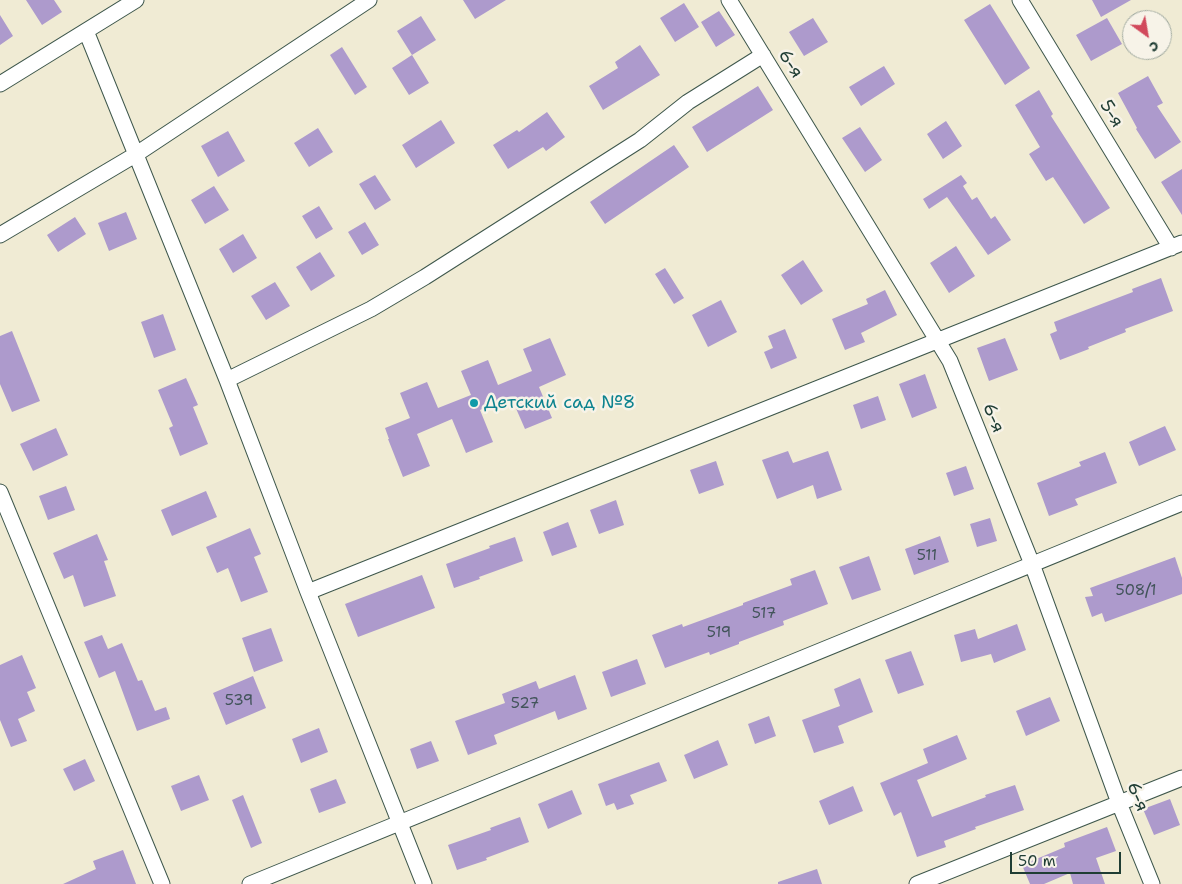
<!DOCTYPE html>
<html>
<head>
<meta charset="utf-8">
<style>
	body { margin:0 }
	#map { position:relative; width:1182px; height:884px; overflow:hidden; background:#f0ebd4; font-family:"Shantell Sans",sans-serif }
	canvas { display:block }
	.north { position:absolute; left:1122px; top:10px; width:50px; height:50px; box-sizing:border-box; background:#f7f3e8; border:1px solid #a1aaa0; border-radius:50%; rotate:148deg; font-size:14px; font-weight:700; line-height:20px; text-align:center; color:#1f3d34 }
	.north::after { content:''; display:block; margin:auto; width:18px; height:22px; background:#d1495b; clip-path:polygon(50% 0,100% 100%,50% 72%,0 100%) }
	.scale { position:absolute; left:1010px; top:852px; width:111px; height:22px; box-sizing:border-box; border:2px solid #1f3d34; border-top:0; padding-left:6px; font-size:15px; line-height:18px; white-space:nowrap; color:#1f3d34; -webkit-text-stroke:4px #f7f3e8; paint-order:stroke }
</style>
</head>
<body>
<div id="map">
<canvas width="1182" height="884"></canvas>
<div class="north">С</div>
<div class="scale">50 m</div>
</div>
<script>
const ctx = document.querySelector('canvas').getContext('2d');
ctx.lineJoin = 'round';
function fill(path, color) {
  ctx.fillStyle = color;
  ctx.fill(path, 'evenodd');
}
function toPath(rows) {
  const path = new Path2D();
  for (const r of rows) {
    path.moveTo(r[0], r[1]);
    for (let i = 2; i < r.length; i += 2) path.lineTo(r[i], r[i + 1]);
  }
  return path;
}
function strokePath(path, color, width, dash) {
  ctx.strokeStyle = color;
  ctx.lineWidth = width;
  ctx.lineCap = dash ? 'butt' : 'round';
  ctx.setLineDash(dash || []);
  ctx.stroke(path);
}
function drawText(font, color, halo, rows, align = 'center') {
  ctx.font = font + ' "Shantell Sans",sans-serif';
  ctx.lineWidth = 5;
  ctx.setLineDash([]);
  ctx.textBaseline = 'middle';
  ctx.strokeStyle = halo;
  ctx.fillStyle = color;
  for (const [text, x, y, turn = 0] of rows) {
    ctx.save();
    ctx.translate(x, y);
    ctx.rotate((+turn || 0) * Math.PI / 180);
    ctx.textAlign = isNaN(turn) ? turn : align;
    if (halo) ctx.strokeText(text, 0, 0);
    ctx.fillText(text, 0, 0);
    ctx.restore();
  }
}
const building = toPath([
	[26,0,54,0,62,12,42,25],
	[463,0,506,0,475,19],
	[1092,0,1131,0,1101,17],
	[684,3,699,27,675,42,660,18],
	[990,4,1030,68,1005,85,964,20],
	[719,11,735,35,716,47,701,22],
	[0,15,13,36,0,45],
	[421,16,436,40,412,55,397,31],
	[813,18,828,42,804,56,789,32],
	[1107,18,1122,44,1091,61,1076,35],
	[640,45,660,75,603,110,589,86,618,68,615,62],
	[342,47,367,87,355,95,330,55],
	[412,55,429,83,409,95,392,68],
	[884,66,895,84,861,106,849,87],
	[1148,76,1163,103,1157,106,1181,142,1155,159,1136,129,1137,128,1118,93],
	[758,86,773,110,707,152,692,127],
	[1039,90,1053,114,1051,116,1110,208,1084,224,1053,177,1046,181,1029,154,1040,147,1015,105],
	[547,112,565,137,546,151,543,147,508,169,493,145,517,130,519,132],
	[441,120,455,143,416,168,402,145],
	[946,121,962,146,943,159,927,134],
	[860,127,882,160,865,172,842,138],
	[318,128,333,152,309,167,294,143],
	[228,131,245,161,218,177,201,146],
	[674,145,689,167,605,224,590,202],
	[1182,169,1182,215,1161,182],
	[375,175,391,200,375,210,359,184],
	[961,175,967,183,963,186,972,200,977,197,991,219,995,216,1011,240,988,255,947,197,929,209,923,199],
	[214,186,229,210,205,224,191,200],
	[319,206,333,229,316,239,302,216],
	[126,212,137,239,109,251,98,223],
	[75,217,86,234,58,252,47,235],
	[365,222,379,245,362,255,348,232],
	[243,234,257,258,233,273,219,249],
	[956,246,975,276,949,293,930,263],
	[320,252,335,276,311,291,296,267],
	[803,260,823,291,801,305,781,275],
	[665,268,684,298,674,304,655,274],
	[1161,278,1173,311,1125,329,1126,332,1088,347,1089,349,1060,360,1050,334,1057,331,1054,322,1133,292,1132,289],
	[275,282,290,306,266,320,251,296],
	[885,290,897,315,861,333,865,342,845,350,832,319,868,304,866,299],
	[721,300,737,332,708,347,692,315],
	[163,314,176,350,154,358,141,322],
	[785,329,797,358,771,369,764,352,773,348,768,336],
	[12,331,40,401,12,412,0,384,0,336],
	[550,338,566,375,539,387,552,418,525,429,511,397,480,410,493,442,466,453,452,419,417,434,430,466,403,477,388,439,389,439,385,428,410,418,400,393,427,382,438,408,471,395,461,371,488,360,498,385,532,371,523,349],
	[1005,338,1018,370,989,381,977,348],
	[925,374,937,408,912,418,899,384],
	[186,378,198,405,193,407,208,444,180,456,169,428,173,426,158,390],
	[878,396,886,420,861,429,853,405],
	[1165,426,1176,450,1139,466,1129,442],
	[56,428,68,455,33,471,20,444],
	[788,451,793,463,828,451,842,490,817,499,813,485,777,499,762,460],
	[1105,452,1117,483,1075,499,1078,505,1049,516,1037,483,1081,466,1079,462],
	[716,461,724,485,699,494,690,470],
	[966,466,974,489,954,496,946,473],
	[66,486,75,510,48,520,39,496],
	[206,491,217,517,172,536,161,510],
	[616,500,624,525,599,534,590,510],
	[990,518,997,541,977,547,970,524],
	[568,522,577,547,552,556,543,532],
	[250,528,261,554,254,557,268,592,241,602,228,568,217,573,206,547],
	[97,534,108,560,104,561,116,596,84,607,73,575,64,579,53,553],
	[940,536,949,562,914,575,905,549],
	[515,537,523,561,479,577,480,579,454,588,446,564,490,548,489,546],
	[869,556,881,590,852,600,839,567],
	[1175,557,1182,578,1182,594,1105,622,1102,613,1092,617,1085,597,1093,596,1090,588],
	[815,570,828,604,783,621,784,625,739,642,739,644,710,655,709,652,665,668,652,635,682,624,683,627,743,605,743,603,792,585,790,579],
	[422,575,435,608,358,637,345,604],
	[1017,624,1026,650,994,663,991,654,961,662,954,635,975,629,978,639],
	[271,628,283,661,254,672,242,638],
	[102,635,108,649,122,643,138,681,142,680,155,711,166,707,170,719,137,731,115,671,99,678,84,642],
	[911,651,924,685,898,694,885,660],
	[22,655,36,688,27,692,35,711,18,719,27,741,11,747,0,720,0,665],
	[637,659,646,684,611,697,602,672],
	[575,675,587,709,558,720,555,711,494,735,497,744,468,755,455,721,505,703,502,694,536,681,539,689],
	[253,676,266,708,226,725,213,693],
	[860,678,873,712,838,726,844,743,814,753,802,720,840,706,834,689],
	[1050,697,1060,721,1026,736,1016,711],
	[769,716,776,736,755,744,748,724],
	[319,728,328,752,301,763,292,739],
	[957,735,967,759,917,780,932,817,986,797,985,795,1015,785,1024,810,975,827,976,829,944,841,946,847,917,857,901,812,894,816,880,783,928,763,923,749],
	[718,740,728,765,694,779,684,755],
	[431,741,439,761,417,769,410,749],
	[85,759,95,781,74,791,63,769],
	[659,762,667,781,630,795,634,804,617,810,614,803,606,806,598,784],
	[199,775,209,800,181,811,171,786],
	[336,779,346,803,319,813,310,789],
	[853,786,863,811,829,825,819,801],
	[572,790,582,814,548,829,538,804],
	[243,795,262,843,251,848,232,800],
	[1170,799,1180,825,1154,835,1143,809],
	[520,817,529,842,486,858,487,860,457,870,448,845,491,830,490,828],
	[1107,827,1116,851,1096,858,1105,884,1073,884,1070,873,1044,884,1030,884,1022,865,1065,847,1064,843],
	[123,850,136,884,63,884,96,869,93,861],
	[817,869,822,884,778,884,778,882]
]);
const minor = toPath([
	[729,0,950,361,1032,564,1119,803,1152,884],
	[1020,0,1171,248],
	[86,31,227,380,308,592,424,884],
	[0,84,136,0],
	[0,235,135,155,369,0],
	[227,380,371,309,425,277,640,140,688,102,763,55],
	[0,492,162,884],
	[308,592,1182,243],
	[250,884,1182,503],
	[917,884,1182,778]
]);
const markers = [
	[474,403,5,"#0f9aa8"]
];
const numberNames = [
	["511",927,556],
	["508/1",1136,591],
	["517",764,614],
	["519",719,633],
	["539",239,701],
	["527",525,704]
];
const streetNames = [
	["6-я",790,64,58],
	["5-я",1111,114,59],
	["6-я",993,418,68],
	["6-я",1137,797,69]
];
const cultureNames = [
	["Детский сад №8",484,403]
];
fill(building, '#ad9acc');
strokePath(minor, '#3e574c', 17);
strokePath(minor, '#fff', 15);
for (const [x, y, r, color] of markers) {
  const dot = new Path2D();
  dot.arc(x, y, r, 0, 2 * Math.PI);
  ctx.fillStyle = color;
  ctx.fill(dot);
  strokePath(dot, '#f7f3e8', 2);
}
drawText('15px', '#42545a', null, numberNames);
drawText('18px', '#1f3d34', '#f7f3e8', streetNames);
drawText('18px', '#0d838f', '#f7f3e8', cultureNames, 'left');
</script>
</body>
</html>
